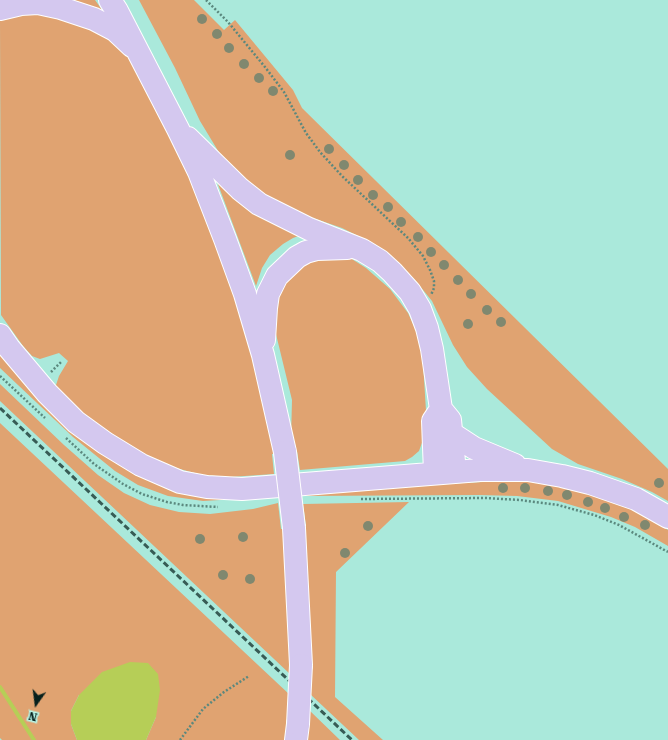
<!DOCTYPE html>
<html>
<head>
<meta charset="utf-8">
<style>
	body { margin:0 }
	#map { position:relative; width:668px; height:740px; overflow:hidden; background:#aae9db; font-family:"Roboto Serif",serif }
	canvas { display:block }
	.north { position:absolute; left:16px; top:684px; width:40px; height:40px; -webkit-text-stroke:3px #b7f6e8; paint-order:stroke; rotate:194deg; font-size:11px; font-weight:700; line-height:16px; text-align:center; color:#07201c }
	.north::after { content:''; display:block; margin:auto; width:14px; height:18px; background:#07201c; clip-path:polygon(50% 0,100% 100%,50% 72%,0 100%) }
</style>
</head>
<body>
<div id="map">
<canvas width="668" height="740"></canvas>
<div class="north">N</div>
</div>
<script>
const ctx = document.querySelector('canvas').getContext('2d');
ctx.lineJoin = 'round';
function fill(path, color) {
  ctx.fillStyle = color;
  ctx.fill(path, 'evenodd');
}
function toPath(rows) {
  const path = new Path2D();
  for (const r of rows) {
    path.moveTo(r[0], r[1]);
    for (let i = 2; i < r.length; i += 2) path.lineTo(r[i], r[i + 1]);
  }
  return path;
}
function strokePath(path, color, width, dash) {
  ctx.strokeStyle = color;
  ctx.lineWidth = width;
  ctx.lineCap = dash ? 'butt' : 'round';
  ctx.setLineDash(dash || []);
  ctx.stroke(path);
}
const green = toPath([
	[73,0,95,0,105,14,82,3],
	[139,0,194,0,224,30,235,20,293,90,302,108,668,469,668,501,652,492,622,479,578,464,552,449,487,389,467,367,453,345,432,301,415,280,396,261,376,245,342,228,284,208,264,196,223,159,200,121,175,68],
	[36,13,86,26,113,42,136,58,191,166,234,292,261,388,277,453,272,454,274,474,230,477,202,475,176,468,143,454,87,419,55,388,59,376,68,361,59,353,40,359,32,356,23,346,1,315,0,21,13,16],
	[213,171,301,235,293,238,283,244,270,255,262,268,256,286],
	[344,254,366,268,390,289,408,313,418,335,423,362,426,411,424,437,419,451,412,457,405,461,300,470,297,451,293,452,291,439,292,400,274,326,280,267],
	[0,351,106,454,254,498,203,501,168,496,138,485,115,471,73,437,0,368],
	[0,384,64,445,98,475,124,493,150,505,179,512,210,514,253,509,278,503,281,529,287,529,291,675,0,401],
	[0,423,290,695,287,740,146,740,156,717,79,695,71,711,71,724,77,740,2,740,0,738],
	[503,481,526,481,552,485,588,494,632,509,668,530,668,546,635,527,611,517,558,501,517,496,479,495,303,496,302,491],
	[409,502,336,572,335,697,383,740,359,740,310,694,303,527,306,526,303,504],
	[309,710,340,740,307,740]
]);
const water = toPath([
	[130,662,148,663,158,674,160,690,156,717,146,740,77,740,71,724,71,711,79,695,102,672]
]);
const stream = toPath([
	[0,687,34,740]
]);
const path = toPath([
	[206,0,228,22,265,67,284,92,306,133,320,152,342,176,408,238,423,256,430,270,434,281,434,288,431,295],
	[51,372,62,361],
	[0,376,45,418],
	[66,438,94,464,123,484,142,494,167,502,183,505,218,507],
	[361,499,485,498,520,500,558,505,594,515,619,525,668,552],
	[180,740,203,709,224,692,249,676]
]);
const primary = toPath([
	[110,0,117,11,178,129,199,172,225,239,245,294,263,355,285,452],
	[0,9,21,4,38,3,61,8,94,19,115,30,132,46],
	[188,138,240,189,259,204,309,229,362,250,380,261,392,272,410,292,420,309,427,328,432,349,441,409,450,420,455,472],
	[0,335,9,348,47,393,76,422,105,443,141,465,180,482,207,487,242,489,480,470,528,470,562,476,590,483,636,499,668,517],
	[264,340,266,308,268,294,277,276,297,257,306,252,317,249,347,248],
	[451,433,474,448,515,465],
	[435,473,433,421,441,409],
	[294,528,301,665],
	[296,740,298,724]
]);
const rail = toPath([
	[0,408,352,740]
]);
const primaryBridge = toPath([
	[285,452,294,528],
	[298,724,301,665]
]);
const trees = [
	[202,19],
	[217,34],
	[229,48],
	[244,64],
	[259,78],
	[273,91],
	[329,149],
	[290,155],
	[344,165],
	[358,180],
	[373,195],
	[388,207],
	[401,222],
	[418,237],
	[431,252],
	[444,265],
	[458,280],
	[471,294],
	[487,310],
	[501,322],
	[468,324],
	[659,483],
	[503,488],
	[525,488],
	[548,491],
	[567,495],
	[588,502],
	[605,508],
	[624,517],
	[645,525],
	[368,526],
	[243,537],
	[200,539],
	[345,553],
	[223,575],
	[250,579]
];
fill(green, '#e0a371');
fill(water, '#b6ce57');
strokePath(stream, '#b6ce57', 4);
strokePath(primary, '#fff', 24);
strokePath(path, '#5b887e', 2.5, [2, 2]);
strokePath(primary, '#d4c8ef', 22);
strokePath(rail, '#375c55', 3, [6, 3]);
strokePath(primaryBridge, '#fff', 24, []);
strokePath(primaryBridge, '#d4c8ef', 22);
ctx.fillStyle = '#80886f';
for (const [x, y] of trees) {
  ctx.beginPath();
  ctx.arc(x, y, 5, 0, 2 * Math.PI);
  ctx.fill();
}
</script>
</body>
</html>
